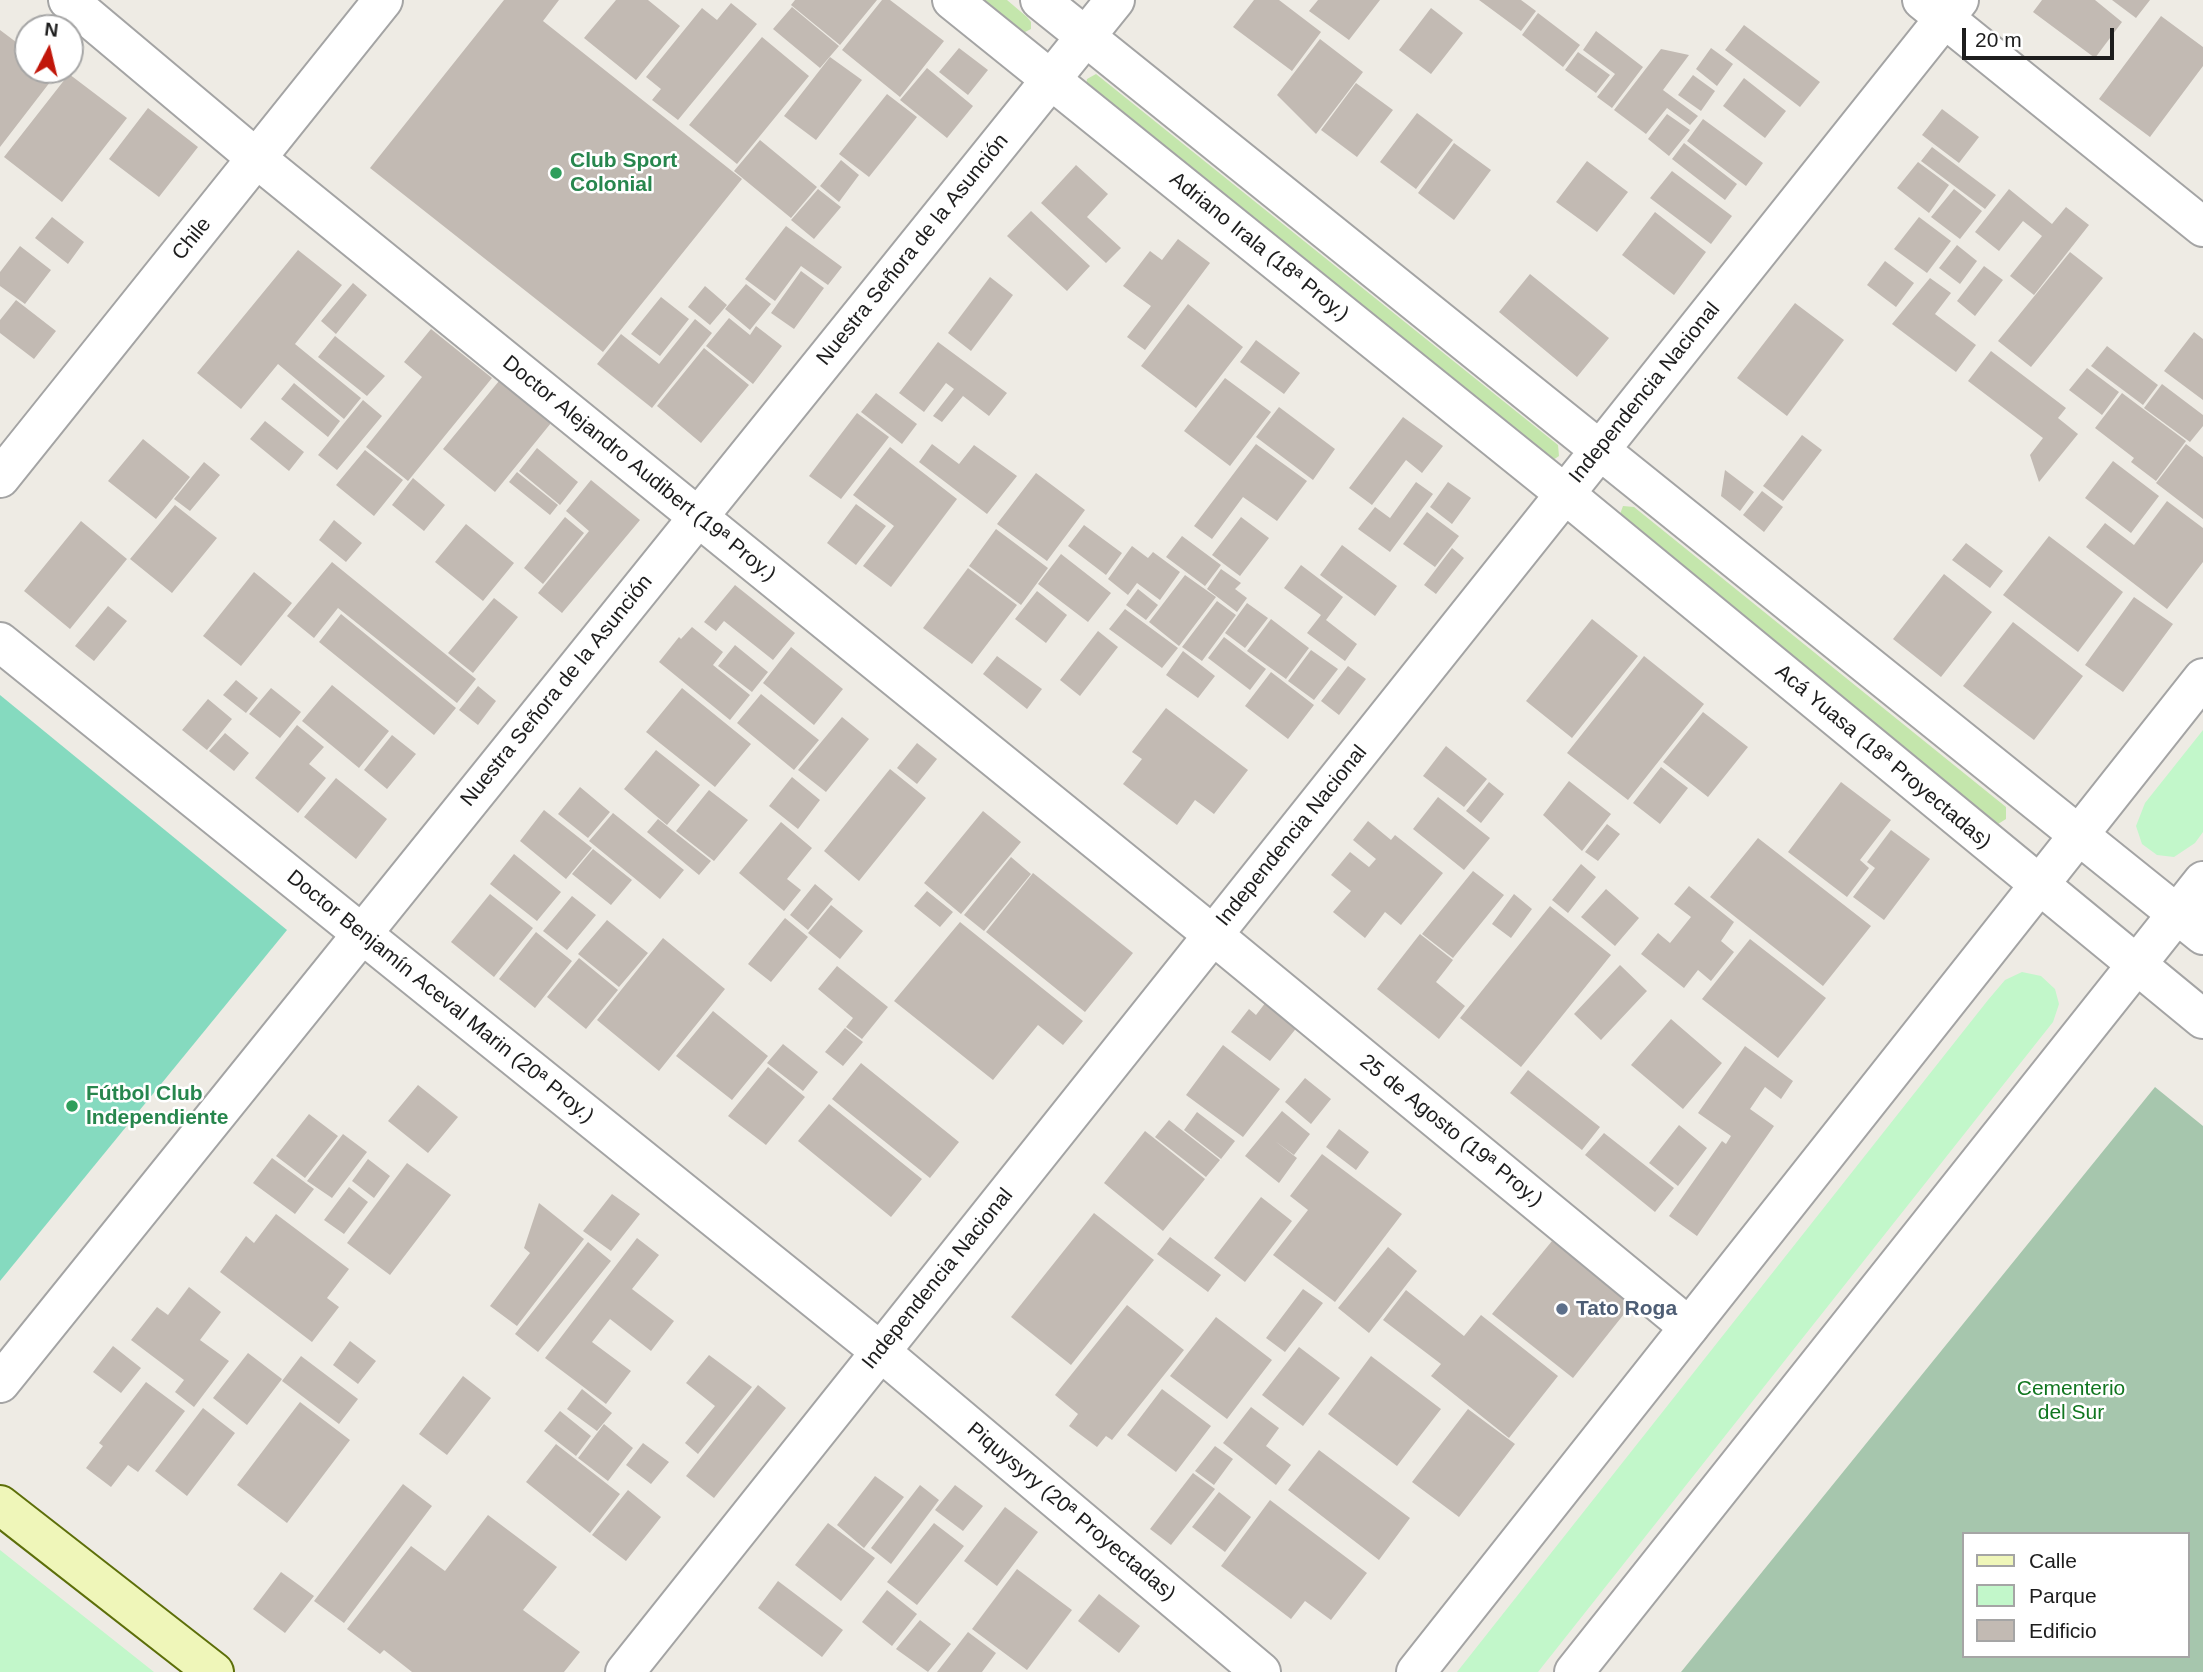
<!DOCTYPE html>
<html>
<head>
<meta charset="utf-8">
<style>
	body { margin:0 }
	#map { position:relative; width:2203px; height:1672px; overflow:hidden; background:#eeebe4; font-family:Helvetica,sans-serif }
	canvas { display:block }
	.legend { position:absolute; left:1962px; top:1532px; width:228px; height:126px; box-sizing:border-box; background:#fff; border:2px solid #a5a5a5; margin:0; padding:9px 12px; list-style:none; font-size:21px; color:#1d1d1d }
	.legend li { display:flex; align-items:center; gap:14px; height:35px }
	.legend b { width:35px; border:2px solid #a5a5a5 }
	.north { position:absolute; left:14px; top:14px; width:70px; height:70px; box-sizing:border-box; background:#fff; border:2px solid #a5a5a5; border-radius:50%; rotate:7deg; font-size:19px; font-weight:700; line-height:28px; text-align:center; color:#1d1d1d }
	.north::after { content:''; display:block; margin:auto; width:24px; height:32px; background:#c1160a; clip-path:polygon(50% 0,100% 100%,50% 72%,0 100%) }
	.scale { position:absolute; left:1962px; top:28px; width:152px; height:32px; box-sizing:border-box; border:4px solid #1d1d1d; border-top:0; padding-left:9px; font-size:21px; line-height:24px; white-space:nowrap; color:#1d1d1d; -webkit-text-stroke:5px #fff; paint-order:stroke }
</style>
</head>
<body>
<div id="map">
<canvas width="2203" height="1672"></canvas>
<ul class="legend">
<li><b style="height:9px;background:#eff6b9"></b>Calle</li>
<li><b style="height:19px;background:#c2f7ca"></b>Parque</li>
<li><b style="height:19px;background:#c2bab3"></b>Edificio</li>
</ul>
<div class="north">N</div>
<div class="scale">20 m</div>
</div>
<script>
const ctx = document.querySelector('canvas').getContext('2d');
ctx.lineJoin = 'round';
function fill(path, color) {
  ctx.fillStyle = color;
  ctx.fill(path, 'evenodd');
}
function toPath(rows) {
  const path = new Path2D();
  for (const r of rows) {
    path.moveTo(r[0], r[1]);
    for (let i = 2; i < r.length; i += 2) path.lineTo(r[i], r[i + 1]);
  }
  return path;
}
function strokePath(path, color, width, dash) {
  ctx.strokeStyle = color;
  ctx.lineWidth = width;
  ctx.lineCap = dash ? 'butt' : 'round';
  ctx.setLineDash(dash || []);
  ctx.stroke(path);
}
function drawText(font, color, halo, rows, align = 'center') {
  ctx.font = font + ' Helvetica,sans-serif';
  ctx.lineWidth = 5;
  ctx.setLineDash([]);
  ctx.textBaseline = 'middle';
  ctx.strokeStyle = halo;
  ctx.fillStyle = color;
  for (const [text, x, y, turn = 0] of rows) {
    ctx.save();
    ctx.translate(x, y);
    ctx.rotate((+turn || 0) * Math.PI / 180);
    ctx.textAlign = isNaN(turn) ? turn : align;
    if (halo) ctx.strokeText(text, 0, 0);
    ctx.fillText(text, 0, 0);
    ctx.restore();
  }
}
const grass = toPath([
	[975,0,1007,0,1027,17,1031,22,1031,29,1021,34],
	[1096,74,1558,445,1559,456,1550,462,1086,85,1087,79],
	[1623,506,1634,507,2006,807,2006,819,1998,824,1992,823,1619,517]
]);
const cemetery = toPath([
	[2155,1087,2203,1126,2203,1672,1681,1672],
	[1963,1534,2187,1534,2187,1656,1963,1656]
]);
const park = toPath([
	[2203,730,2203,832,2195,843,2174,857,2157,855,2142,844,2136,826,2145,803],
	[2022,972,2041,976,2055,989,2059,1004,2053,1022,1538,1672,1457,1672,1988,1000,2005,980],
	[0,1550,154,1672,0,1672]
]);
const pitch = toPath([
	[0,695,287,930,0,1281]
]);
const building = toPath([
	[504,0,559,0,543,21,742,179,603,352,370,168],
	[616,0,648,0,680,26,636,80,584,38],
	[795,0,877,0,840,45,791,5],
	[882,0,890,0,944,41,900,97,842,50],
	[1254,0,1279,0,1321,32,1292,71,1233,27],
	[1318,0,1380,0,1349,40,1309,11],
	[1479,0,1521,0,1536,11,1521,31],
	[2042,0,2095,0,2122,22,2095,58,2033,12],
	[2112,0,2150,0,2136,18],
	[731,3,757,24,678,120,652,100,661,89,646,77,702,8,717,20],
	[792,7,839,46,820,68,773,29],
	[1431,8,1463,33,1431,74,1399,50],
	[1538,13,1580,45,1563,67,1522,35],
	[2161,16,2203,47,2203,66,2150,137,2099,99],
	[1744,25,1820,82,1800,107,1725,50],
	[0,30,28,51,28,70,53,70,57,73,0,147],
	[1596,31,1643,67,1612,108,1597,97,1615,74,1583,50],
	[762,37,809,76,737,164,689,125],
	[1320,39,1363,72,1316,134,1277,95],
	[959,48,988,70,968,95,939,72],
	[1711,48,1733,64,1717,86,1696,69],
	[1661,49,1689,55,1663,90,1698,116,1690,125,1667,108,1646,134,1614,110],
	[1578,52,1610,75,1596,93,1565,70],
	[830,57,862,80,816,140,784,116],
	[927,68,973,106,947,138,900,100],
	[69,74,127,118,62,202,4,157],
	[1693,75,1715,91,1701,111,1678,95],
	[1744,78,1786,111,1765,138,1723,106],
	[1356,83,1393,110,1357,157,1321,130],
	[887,94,917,117,869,177,839,154],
	[148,108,198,147,159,197,109,159],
	[1942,109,1979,137,1959,163,1922,135],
	[1417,113,1453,140,1416,189,1380,162],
	[1667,114,1690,130,1669,156,1648,139],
	[1703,119,1763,163,1746,186,1687,141],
	[760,140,817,187,791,218,734,171],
	[1454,143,1491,170,1454,220,1418,193],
	[1684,143,1737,184,1725,200,1672,159],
	[1932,147,1996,195,1985,209,1921,161],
	[841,160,859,175,839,202,820,186],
	[1587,161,1628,192,1597,232,1556,202],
	[1918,162,1949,185,1929,213,1897,188],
	[1076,165,1108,194,1087,217,1121,248,1106,263,1041,203],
	[1672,171,1732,216,1711,244,1650,198],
	[818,189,841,207,814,239,791,220],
	[1954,189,1982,211,1960,239,1931,217],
	[2009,189,2052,224,2066,207,2089,225,2034,295,2010,276,2042,236,2023,221,1999,251,1975,232],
	[1031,211,1090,266,1067,291,1007,236],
	[1655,212,1706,252,1674,295,1622,255],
	[52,217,84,242,68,264,35,238],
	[1919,217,1951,241,1927,273,1894,249],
	[786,226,842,267,828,285,801,266,775,301,745,279],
	[1178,239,1210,263,1145,350,1127,337,1151,306,1123,286,1150,251,1162,260],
	[1957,245,1977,261,1960,284,1939,268],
	[20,246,51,270,25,304,0,286,0,272],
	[298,250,342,285,295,344,361,398,344,419,278,364,241,409,197,373],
	[2070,252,2103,278,2031,367,1998,341],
	[1885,261,1914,283,1896,307,1867,285],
	[1984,266,2003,280,1975,316,1957,301],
	[801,271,824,288,794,329,771,313],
	[1530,274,1609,338,1577,377,1499,312],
	[990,277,1013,295,971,351,948,333],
	[1930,278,1951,293,1935,314,1976,345,1956,372,1892,324],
	[353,283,367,295,336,334,321,321],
	[746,284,771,304,750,330,725,309],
	[705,286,727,305,710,325,688,307],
	[661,297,689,319,660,356,631,334],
	[16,300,56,331,34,359,0,333,0,320],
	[1795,303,1844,340,1787,416,1737,378],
	[1188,304,1243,347,1196,408,1141,366],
	[729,318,750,335,756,326,782,346,753,384,706,346],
	[695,319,712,333,652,408,597,364,621,334,659,364],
	[431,329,492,378,408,481,366,447,422,377,404,362],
	[2194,332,2203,339,2203,400,2164,371],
	[335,336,385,376,367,396,318,357],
	[1256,340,1300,373,1284,394,1240,362],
	[938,342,1007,393,989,416,963,396,942,422,933,416,954,389,946,383,924,412,899,393],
	[2107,346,2158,385,2143,405,2091,366],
	[704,348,749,385,701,443,657,406],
	[1991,351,2066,408,2058,418,2078,434,2039,482,2030,455,2043,438,1968,381],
	[2087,368,2119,392,2102,415,2069,390],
	[1225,378,1271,412,1230,466,1184,431],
	[499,381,551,423,495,492,443,449],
	[294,383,340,421,328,437,281,399],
	[2162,384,2203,415,2203,426,2190,442,2144,408],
	[876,393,917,424,902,444,861,412],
	[2122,393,2186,441,2156,481,2131,462,2134,458,2095,428],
	[363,400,382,416,337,470,318,455],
	[1279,407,1335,449,1313,480,1256,437],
	[857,413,889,437,841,499,809,476],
	[1403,417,1443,446,1422,473,1406,460,1372,505,1349,488],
	[265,421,304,452,289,471,250,439],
	[1802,435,1822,450,1783,501,1763,486],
	[143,439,190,477,156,519,108,481],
	[932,444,959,464,974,445,1017,476,987,514,919,462],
	[1256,444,1307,481,1277,521,1243,497,1212,539,1194,526],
	[2186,444,2203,457,2203,519,2156,483],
	[890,447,957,499,891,587,863,566,894,526,853,495],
	[537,448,578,482,560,505,519,471],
	[365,450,403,480,374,516,336,485],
	[2113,461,2159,496,2131,533,2085,498],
	[204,462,220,475,190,511,174,499],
	[1725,470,1754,492,1740,511,1721,496],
	[517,472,558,505,550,515,509,482],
	[1036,473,1085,510,1047,561,997,524],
	[413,478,445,505,424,531,392,505],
	[591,480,640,520,562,613,538,593,589,531,566,511],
	[1416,482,1433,494,1390,552,1358,529,1375,507,1390,518],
	[1448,482,1471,498,1452,524,1430,507],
	[1762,491,1783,507,1764,532,1743,515],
	[2167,501,2203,528,2203,562,2167,609,2086,547,2105,523,2134,545],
	[856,504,886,526,856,565,827,543],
	[175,505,217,538,172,593,130,559],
	[1427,512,1459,536,1435,567,1403,544],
	[565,517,584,533,543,584,524,568],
	[1241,517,1269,538,1240,576,1212,555],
	[334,520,362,543,346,562,319,540],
	[81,521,127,559,70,629,24,591],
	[466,524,514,563,483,601,435,562],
	[1084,525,1122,553,1106,575,1068,546],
	[996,529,1048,568,1021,605,969,566],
	[1182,536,1221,565,1205,586,1166,557],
	[2049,536,2123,592,2078,652,2003,595],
	[1966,543,2003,571,1990,588,1952,560],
	[1342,545,1397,586,1375,616,1320,575],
	[1132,546,1148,558,1153,552,1180,572,1160,600,1137,583,1128,595,1108,579],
	[1452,548,1464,558,1436,594,1424,585],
	[1061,554,1111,593,1088,622,1038,584],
	[332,562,476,679,457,703,338,608,314,638,287,616],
	[1301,565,1343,597,1326,620,1357,644,1345,661,1307,633,1321,615,1284,588],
	[968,568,1017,605,972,664,923,628],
	[1221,569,1241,583,1235,589,1247,598,1237,612,1207,589],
	[254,572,292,603,241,666,203,636],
	[1944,574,1992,612,1941,677,1893,639],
	[1185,575,1216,597,1179,646,1149,622],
	[735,585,795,633,773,660,724,621,716,631,704,622],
	[1138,589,1158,605,1146,620,1126,605],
	[1037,591,1067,615,1046,643,1015,619],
	[2134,597,2173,624,2123,692,2085,665],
	[494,598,518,617,473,673,448,653],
	[1217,601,1236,615,1202,661,1182,647],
	[1247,603,1268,618,1245,648,1225,633],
	[108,606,127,621,94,661,75,646],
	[1125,609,1178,648,1162,668,1109,629],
	[341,614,456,708,434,735,319,642],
	[1271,619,1309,648,1286,679,1247,651],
	[1592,619,1638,656,1572,738,1526,701],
	[2013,622,2083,676,2034,740,1963,686],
	[692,627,723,652,713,665,750,695,730,720,659,662,679,637,681,639],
	[1098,631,1118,647,1080,696,1060,680],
	[1224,637,1266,669,1250,690,1208,658],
	[735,645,768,672,752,692,718,666],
	[791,647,843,689,814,725,763,683],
	[1311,650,1338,669,1314,700,1288,681],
	[1183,651,1215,676,1198,698,1166,675],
	[997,656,1042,689,1027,709,983,674],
	[1644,656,1704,704,1628,800,1567,753],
	[1348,666,1366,679,1339,715,1321,701],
	[1271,672,1314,705,1288,739,1245,706],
	[236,680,258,698,246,713,223,695],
	[332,685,389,731,359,768,302,721],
	[478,686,496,701,478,725,459,710],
	[271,688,301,712,280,738,249,714],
	[682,688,751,744,715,787,646,732],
	[761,694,819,740,794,770,737,723],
	[208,699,232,719,207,750,182,730],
	[1166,708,1248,770,1214,814,1195,800,1177,825,1123,784,1142,759,1132,752],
	[1703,712,1748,747,1708,797,1663,762],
	[842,717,869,739,826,792,798,770],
	[297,725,324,747,309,764,326,778,298,813,255,778],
	[225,733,249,753,234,771,209,751],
	[392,735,416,754,387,789,364,770],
	[917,743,937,759,917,784,897,768],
	[1446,746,1487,779,1464,807,1423,776],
	[656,750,700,785,667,825,624,789],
	[1661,767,1688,788,1660,824,1633,803],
	[890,769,926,798,859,881,824,851],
	[792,777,820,800,798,829,769,806],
	[336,778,387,819,356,859,304,817],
	[1569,781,1611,814,1582,851,1543,815],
	[1489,782,1504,794,1481,823,1466,811],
	[1841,782,1891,820,1860,860,1869,868,1847,897,1788,852],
	[580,787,610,812,588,838,558,814],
	[709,790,748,820,714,861,676,831],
	[1438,797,1490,838,1464,870,1413,829],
	[544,810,592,848,566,879,520,841],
	[983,811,1021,842,961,914,924,883],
	[613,813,684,870,660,899,589,841],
	[658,819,711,861,699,875,647,832],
	[1368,821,1391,840,1395,835,1443,873,1401,925,1385,912,1365,938,1333,912,1351,891,1331,875,1350,852,1369,867,1376,859,1353,840],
	[781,822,812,848,787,879,801,890,784,911,739,873],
	[1607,824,1620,834,1598,861,1585,852],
	[1891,830,1930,859,1884,920,1853,897,1875,868,1867,862],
	[1758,838,1871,926,1823,986,1710,897],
	[593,849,632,880,611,905,572,874],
	[514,854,561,892,537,921,490,884],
	[1011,857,1031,874,984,931,964,915],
	[1581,864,1596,877,1568,913,1552,900],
	[1473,871,1504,895,1453,958,1422,934],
	[1033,873,1133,953,1085,1012,986,932],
	[815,884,833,899,808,930,790,915],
	[1689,886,1734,922,1721,941,1734,952,1711,981,1698,970,1684,988,1641,954,1658,933,1670,943,1691,917,1674,904],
	[1606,889,1639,918,1615,946,1581,917],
	[927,891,953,912,940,927,914,906],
	[490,894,533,928,494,977,451,942],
	[1514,894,1532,909,1511,938,1492,924],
	[572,896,596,915,567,950,543,931],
	[831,905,863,931,840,959,808,933],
	[1550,906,1611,955,1521,1067,1460,1018],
	[785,918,808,937,771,982,748,964],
	[607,920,648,953,619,987,578,954],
	[960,922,1083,1021,1063,1045,1038,1025,993,1080,894,1001],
	[536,932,572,961,535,1008,499,979],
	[1420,934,1453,960,1436,982,1465,1006,1439,1039,1377,989],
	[663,938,725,989,659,1071,597,1020],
	[1750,939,1826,998,1778,1058,1702,999],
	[579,958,618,990,586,1029,547,997],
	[1620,965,1647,991,1601,1040,1574,1014],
	[837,966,888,1007,862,1039,846,1027,853,1018,818,989],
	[1266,1002,1298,1026,1270,1061,1231,1032,1249,1009,1256,1015],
	[713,1011,768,1056,732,1100,676,1056],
	[1671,1019,1722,1063,1683,1109,1631,1065],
	[845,1028,863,1042,843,1066,825,1052],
	[783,1044,818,1072,803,1091,767,1063],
	[1223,1045,1280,1089,1243,1137,1186,1095],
	[1745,1046,1793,1081,1781,1099,1765,1087,1750,1109,1774,1126,1697,1236,1669,1216,1722,1141,1726,1144,1731,1136,1698,1113],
	[861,1063,959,1142,930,1178,832,1099],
	[768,1067,805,1097,766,1145,728,1116],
	[1528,1070,1600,1127,1582,1150,1510,1093],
	[1305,1078,1331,1099,1311,1124,1285,1102],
	[418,1085,458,1117,428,1153,388,1121],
	[829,1104,922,1179,891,1217,798,1141],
	[1282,1111,1310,1134,1294,1155,1275,1141,1297,1158,1279,1183,1245,1156],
	[1197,1112,1235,1141,1221,1159,1184,1130],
	[309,1114,338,1136,305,1178,276,1156],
	[1169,1120,1220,1160,1206,1177,1155,1137],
	[1679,1125,1707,1148,1678,1186,1649,1163],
	[1339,1129,1369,1152,1356,1170,1326,1147],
	[1145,1131,1205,1179,1163,1231,1104,1183],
	[1604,1133,1674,1188,1655,1212,1585,1155],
	[343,1134,367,1152,332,1198,307,1181],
	[1322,1154,1402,1214,1335,1302,1273,1255,1308,1210,1290,1196],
	[272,1158,314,1189,295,1214,253,1183],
	[368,1159,390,1176,374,1198,352,1181],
	[407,1163,451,1195,390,1275,347,1243],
	[349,1187,368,1202,344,1234,324,1220],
	[612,1194,640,1214,611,1251,583,1231],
	[1261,1197,1292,1221,1245,1282,1214,1258],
	[539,1203,584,1239,517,1326,490,1306,530,1253,524,1248],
	[1094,1213,1154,1260,1071,1365,1011,1317],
	[276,1214,349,1269,327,1298,339,1307,312,1342,220,1272,246,1236,254,1243],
	[1170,1237,1221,1275,1208,1292,1157,1254],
	[637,1238,659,1255,632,1289,674,1321,651,1351,610,1319,592,1342,631,1371,606,1404,545,1358],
	[1552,1241,1632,1304,1573,1378,1492,1314],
	[588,1242,611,1261,538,1352,515,1334],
	[1388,1247,1417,1271,1369,1333,1338,1308],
	[189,1287,221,1312,200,1340,229,1361,194,1407,175,1392,184,1380,131,1340,157,1307,168,1315],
	[1303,1289,1323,1303,1285,1352,1266,1338],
	[1406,1290,1464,1336,1481,1315,1558,1376,1509,1438,1431,1376,1441,1364,1383,1320],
	[1127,1305,1184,1350,1112,1440,1106,1436,1097,1447,1069,1426,1078,1414,1055,1395],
	[1216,1317,1272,1360,1227,1419,1170,1376],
	[350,1341,376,1361,358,1384,333,1365],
	[113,1346,141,1368,121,1393,93,1372],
	[1299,1347,1340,1378,1303,1426,1262,1395],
	[248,1353,282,1379,247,1425,213,1398],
	[709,1355,752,1387,698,1454,685,1443,715,1406,686,1383],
	[301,1356,358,1399,339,1424,282,1381],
	[1371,1356,1441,1409,1397,1466,1328,1414],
	[463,1376,491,1398,447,1455,419,1434],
	[146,1382,185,1411,138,1472,128,1465,111,1487,86,1468,103,1446,99,1443],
	[758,1385,786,1408,714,1498,686,1476],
	[582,1389,612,1413,597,1431,567,1409],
	[1162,1389,1211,1426,1176,1472,1127,1435],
	[300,1402,350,1440,287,1523,237,1485],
	[1251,1407,1279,1428,1266,1446,1291,1465,1276,1485,1223,1443],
	[203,1408,235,1433,187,1496,155,1471],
	[1468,1409,1515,1444,1459,1517,1412,1482],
	[560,1411,591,1436,576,1456,544,1431],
	[604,1424,633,1448,608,1481,578,1458],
	[643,1443,669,1462,651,1484,626,1465],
	[556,1444,620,1494,590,1533,526,1482],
	[1215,1446,1233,1459,1214,1485,1195,1471],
	[1319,1450,1410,1518,1379,1560,1288,1490],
	[1193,1473,1215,1489,1171,1545,1150,1529],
	[875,1476,904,1497,864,1548,837,1525],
	[403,1484,432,1506,344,1623,314,1601],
	[920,1485,939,1500,891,1564,871,1548],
	[955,1485,983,1506,963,1531,935,1510],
	[628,1490,661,1517,626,1561,592,1535],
	[1219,1492,1251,1517,1225,1552,1192,1527],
	[1270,1500,1367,1573,1331,1620,1305,1601,1291,1619,1221,1566],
	[1005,1507,1038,1532,997,1586,964,1561],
	[488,1515,557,1567,523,1610,580,1652,564,1672,412,1672,384,1650,380,1654,347,1629,411,1546,445,1571],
	[828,1523,875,1558,841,1601,795,1565],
	[934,1523,964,1546,917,1605,887,1582],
	[1017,1569,1072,1610,1027,1670,972,1629],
	[281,1572,314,1596,285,1633,253,1609],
	[778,1581,843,1630,822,1657,758,1608],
	[887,1590,917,1614,892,1646,862,1622],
	[1099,1594,1140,1626,1119,1653,1078,1621],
	[920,1620,951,1644,928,1672,896,1649],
	[968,1632,996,1653,982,1672,937,1672]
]);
const minor = toPath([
	[68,0,256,158,1213,935,1689,1327],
	[952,0,1565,494,2203,1019],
	[1040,0,2203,935],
	[1922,0,2203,227],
	[0,642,881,1352,1261,1672],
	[625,1672,1959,0]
]);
const tertiary = toPath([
	[0,478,383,0],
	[0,1383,1115,0],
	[1416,1672,2203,678],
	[1574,1672,2203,881]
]);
const secondary = toPath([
	[0,1505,214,1672]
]);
const markers = [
	[556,173,7,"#2e9e5b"],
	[72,1106,7,"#2e9e5b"],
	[1562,1309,7,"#5c6f8a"]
];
const leisureNames = [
	["Club Sport",570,161],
	["Colonial",570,185],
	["Fútbol Club",86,1094],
	["Independiente",86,1118]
];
const streetNames = [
	["Chile",192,239,-51],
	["Adriano Irala (18ª Proy.)",1259,247,39],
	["Nuestra Señora de la Asunción",913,250,-51],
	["Independencia Nacional",1645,393,-51],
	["Doctor Alejandro Audibert (19ª Proy.)",639,469,39],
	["Nuestra Señora de la Asunción",557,691,-51],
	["Acá Yuasa (18ª Proyectadas)",1883,757,40],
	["Independencia Nacional",1292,836,-51],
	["Doctor Benjamín Aceval Marin (20ª Proy.)",440,997,39],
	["25 de Agosto (19ª Proy.)",1451,1131,39],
	["Independencia Nacional",938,1279,-51],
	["Piquysyry (20ª Proyectadas)",1071,1512,40]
];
const serviceNames = [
	["Tato Roga",1576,1309]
];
const parkNames = [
	["Cementerio",2071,1389],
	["del Sur",2071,1413]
];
fill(grass, '#c4e6ac');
fill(cemetery, '#a6c6ad');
fill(park, '#c2f7ca');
fill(pitch, '#85dabf');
fill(building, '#c2bab3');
strokePath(minor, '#a4a4a4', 42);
strokePath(tertiary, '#a4a4a4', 42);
strokePath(secondary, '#5d6f0a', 42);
strokePath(minor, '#fff', 38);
strokePath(tertiary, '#fff', 38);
strokePath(secondary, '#eff6b9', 38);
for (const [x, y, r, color] of markers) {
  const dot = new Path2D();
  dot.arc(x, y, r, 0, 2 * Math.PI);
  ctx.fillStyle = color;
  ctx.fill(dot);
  strokePath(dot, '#fff', 2.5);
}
drawText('bold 21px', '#27864d', '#fff', leisureNames, 'left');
drawText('21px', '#1d1d1d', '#fff', streetNames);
drawText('bold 21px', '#4e5e75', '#fff', serviceNames, 'left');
drawText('21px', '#117620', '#fff', parkNames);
</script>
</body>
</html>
